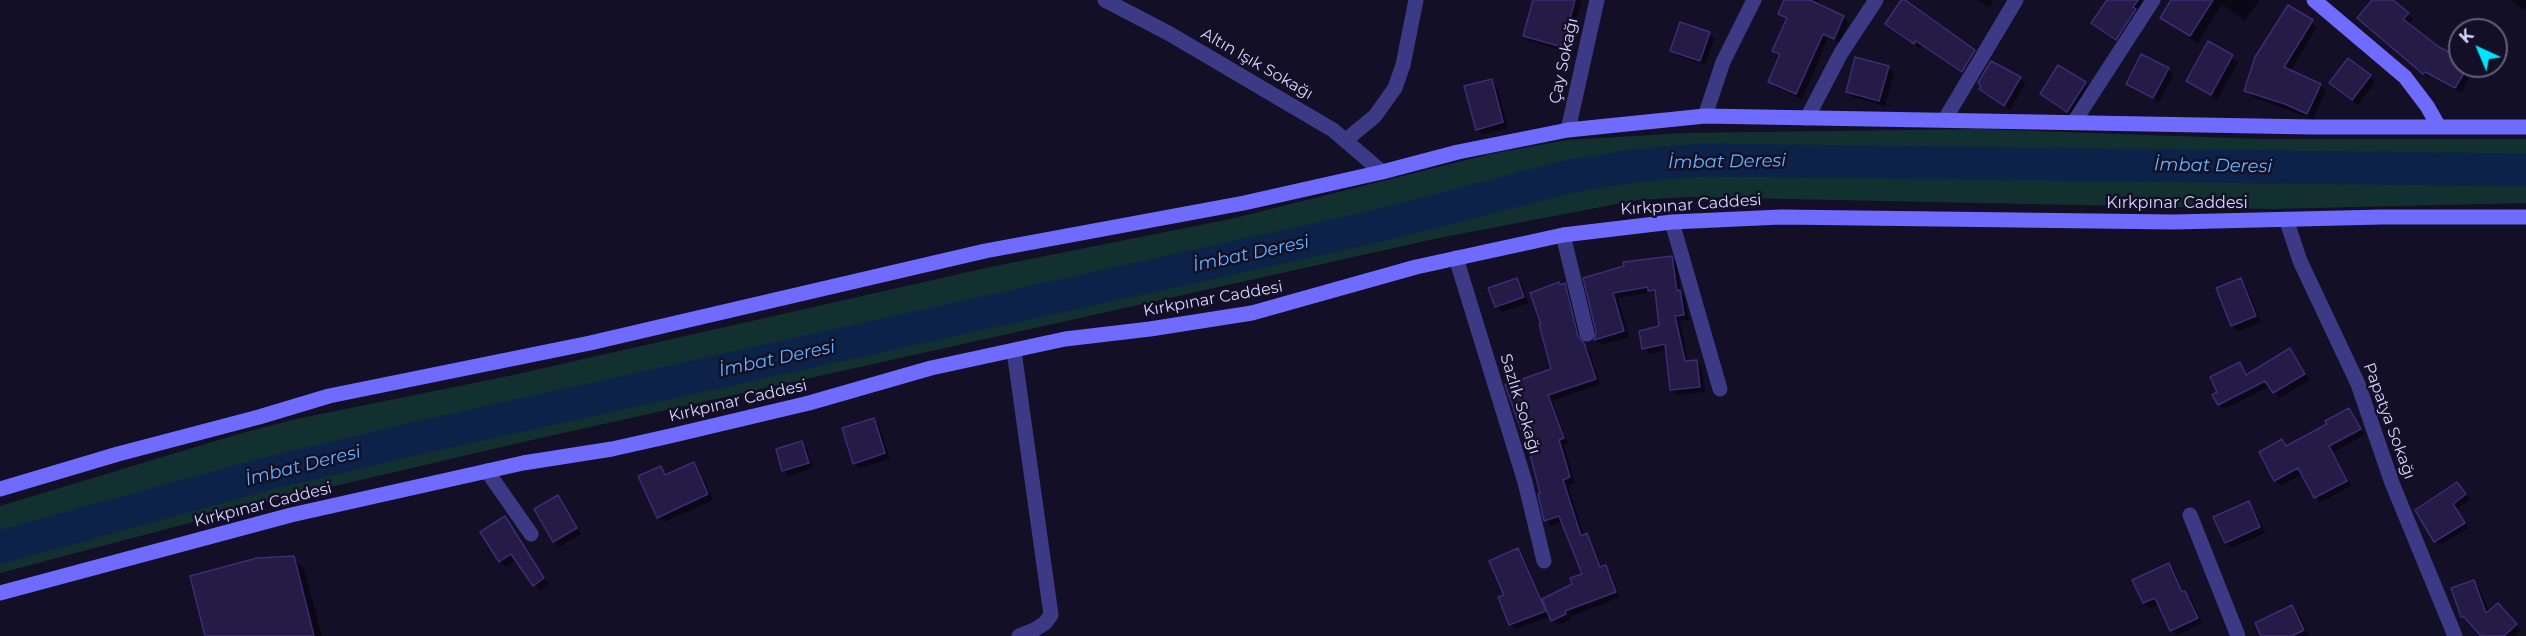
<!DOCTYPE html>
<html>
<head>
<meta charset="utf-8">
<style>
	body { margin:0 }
	#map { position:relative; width:2526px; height:636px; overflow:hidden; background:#130f26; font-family:Montserrat,sans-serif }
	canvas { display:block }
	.north { position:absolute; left:2448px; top:18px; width:60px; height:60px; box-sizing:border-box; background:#130f26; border:2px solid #625e7d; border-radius:50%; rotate:316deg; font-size:16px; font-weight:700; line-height:24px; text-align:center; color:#d9d4ff }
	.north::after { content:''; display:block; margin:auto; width:21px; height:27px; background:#00e5ff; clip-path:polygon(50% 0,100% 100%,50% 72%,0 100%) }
</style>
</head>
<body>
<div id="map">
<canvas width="2526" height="636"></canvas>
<div class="north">K</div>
</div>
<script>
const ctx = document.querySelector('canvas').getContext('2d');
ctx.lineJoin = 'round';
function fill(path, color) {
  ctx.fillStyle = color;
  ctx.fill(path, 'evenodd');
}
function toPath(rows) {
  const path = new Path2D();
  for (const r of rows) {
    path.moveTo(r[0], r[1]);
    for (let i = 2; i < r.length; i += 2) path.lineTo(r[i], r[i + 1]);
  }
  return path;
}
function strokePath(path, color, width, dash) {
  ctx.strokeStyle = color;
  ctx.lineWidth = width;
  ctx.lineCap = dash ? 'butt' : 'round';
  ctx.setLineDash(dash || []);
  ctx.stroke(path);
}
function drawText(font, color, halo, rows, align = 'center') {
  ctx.font = font + ' Montserrat,sans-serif';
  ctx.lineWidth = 5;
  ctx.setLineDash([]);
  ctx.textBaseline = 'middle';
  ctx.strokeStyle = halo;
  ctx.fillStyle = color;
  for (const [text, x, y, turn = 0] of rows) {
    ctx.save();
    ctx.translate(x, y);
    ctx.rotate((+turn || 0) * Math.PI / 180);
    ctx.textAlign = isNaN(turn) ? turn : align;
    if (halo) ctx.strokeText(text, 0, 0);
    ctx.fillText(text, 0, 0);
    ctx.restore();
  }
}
const green = toPath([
	[1980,129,2262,139,2526,139,2526,203,2272,209,1688,197,1638,200,1439,238,523,442,288,497,0,573,0,506,242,433,296,419,513,375,990,267,1235,218,1490,154,1567,140,1684,133]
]);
const shadow = toPath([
	[1542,0,1582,0,1567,52,1530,41,1525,36],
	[1785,0,1818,0,1816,5,1844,17,1849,22,1840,43,1828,38,1802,99,1775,87,1770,82,1779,56,1774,51,1787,20,1780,14],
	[1978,0,1993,0,1989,7],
	[2108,0,2147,0,2121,44,2093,23],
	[2173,0,2260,0,2244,21,2222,4,2198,43,2170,25,2162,18],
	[2374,0,2391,0,2413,19,2408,25,2438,48,2460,60,2460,66,2470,66,2474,70,2461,93,2430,76,2429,78,2364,23],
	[2511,0,2526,0,2526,8,2524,10],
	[2288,7,2317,27,2290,71,2320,85,2326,91,2313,119,2251,96,2245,90],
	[1886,24,1974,51,1979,57,1967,76,1922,45,1920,49],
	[1709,33,1714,39,1705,65,1678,56,1672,51],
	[2208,43,2238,62,2217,100,2188,81],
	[1888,67,1894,73,1885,106,1853,97,1847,92],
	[2059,67,2091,89,2073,116,2042,94],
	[2168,69,2173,75,2159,102,2133,89,2128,84],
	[2370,77,2375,82,2358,105,2337,88],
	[2020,78,2025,84,2010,110,1981,89,1983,86],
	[1491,81,1497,86,1508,128,1482,135,1477,129],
	[1671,258,1677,263,1681,293,1685,297,1689,320,1680,321,1688,362,1696,361,1702,367,1705,392,1677,395,1672,390,1667,350,1649,354,1644,348,1661,328,1657,295,1652,292,1618,298,1629,337,1601,345,1596,340,1598,332,1585,279],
	[1516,280,1522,285,1528,303,1502,312,1497,306],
	[2241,280,2246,285,2261,322,2238,331,2232,326,2218,289],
	[1564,285,1570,291,1583,343,1589,350,1600,384,1552,401,1568,444,1564,445,1575,483,1568,485,1584,536,1587,535,1592,541,1602,568,1606,567,1611,572,1620,597,1570,617,1571,620,1558,625,1551,616,1515,629,1510,624,1506,595,1517,550,1523,555,1543,600,1574,585,1584,575,1563,522,1551,526,1546,520,1542,494,1533,458,1553,369,1561,286],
	[2290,350,2310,380,2279,398,2270,386,2224,409,2219,404,2219,392,2240,364,2248,375],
	[2349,410,2365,435,2333,452,2351,486,2320,503,2302,474,2281,486,2275,480,2261,453,2282,441,2288,447,2329,425],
	[874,420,879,425,890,459,860,468,854,463],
	[802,443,807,448,813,468,789,476,783,470],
	[694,464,699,469,713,500,664,522,658,517,660,467,667,476],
	[2457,484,2470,499,2457,509,2468,528,2440,545,2435,541],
	[558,497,581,534,559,547,554,541],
	[2248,503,2254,509,2265,533,2231,548,2226,542],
	[504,518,549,584,540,591,517,559,506,567,500,561],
	[293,558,304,569,322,636,207,636],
	[2169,565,2174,570,2184,593,2191,598,2202,623,2177,635,2171,630,2159,604,2149,608,2144,603],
	[2474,582,2479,587,2489,613,2503,610,2521,631,2515,636,2483,636,2463,617],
	[2292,607,2298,612,2309,636,2263,636]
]);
const river = toPath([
	[0,547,262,475,418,438,1377,226,1567,177,1633,166,1702,160,2526,170]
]);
const building = toPath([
	[1533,0,1575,0,1562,47,1523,36,1533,0],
	[1784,0,1810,0,1844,16,1834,39,1823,34,1796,94,1768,82,1780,54,1772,51,1787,18,1778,14,1784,0],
	[1901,0,1905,0,1975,50,1962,72,1916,41,1914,44,1885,24,1901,0],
	[2107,0,2138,0,2133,7,2136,9,2116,40,2091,23,2107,0],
	[2171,0,2213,0,2190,36,2160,18,2171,0],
	[2372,0,2393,0,2409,13,2403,19,2439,47,2460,58,2460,66,2468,66,2455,88,2425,72,2423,74,2357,18,2372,0],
	[2288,5,2313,20,2284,67,2321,84,2307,114,2285,104,2244,91,2255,57,2288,5],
	[1680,22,1710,32,1700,61,1670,51,1680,22],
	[2208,41,2233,55,2211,95,2186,81,2208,41],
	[2141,54,2169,68,2153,98,2126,84,2141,54],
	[1855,57,1889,66,1879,101,1846,92,1855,57],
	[2348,58,2371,75,2352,100,2329,83,2348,58],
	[1991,61,2021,77,2004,106,1979,89,1981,86,1978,83,1991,61],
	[2058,65,2086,82,2067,112,2040,94,2058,65],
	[1492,79,1503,122,1476,130,1464,86,1492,79],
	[1672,256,1677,291,1680,290,1684,315,1675,316,1685,361,1697,360,1700,387,1670,390,1665,344,1642,349,1639,331,1659,326,1655,290,1648,291,1648,287,1613,293,1624,331,1594,340,1596,332,1583,278,1624,266,1623,262,1672,256],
	[1517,278,1524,297,1495,307,1488,288,1517,278],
	[2241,278,2256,316,2231,326,2216,288,2241,278],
	[1559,282,1560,285,1565,283,1578,336,1584,343,1596,379,1548,395,1564,438,1559,440,1570,477,1563,480,1581,536,1587,533,1600,567,1606,565,1616,592,1565,611,1566,614,1551,621,1542,599,1572,584,1570,578,1582,574,1559,516,1544,521,1538,494,1540,493,1531,458,1505,385,1551,369,1539,324,1541,324,1530,293,1559,282],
	[2290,348,2305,374,2273,393,2265,381,2218,405,2212,395,2217,392,2210,377,2240,362,2246,375,2290,348],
	[2349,408,2361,429,2329,446,2347,481,2314,498,2298,468,2274,481,2259,452,2282,439,2286,446,2327,424,2325,421,2349,408],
	[874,418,885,453,853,464,842,428,874,418],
	[802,441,809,463,782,471,776,449,802,441],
	[694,462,708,494,657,518,638,476,661,466,665,475,694,462],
	[2457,482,2466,494,2453,504,2465,523,2434,542,2415,510,2457,482],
	[558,495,577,528,553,542,534,509,558,495],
	[2249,501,2260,527,2225,543,2213,517,2249,501],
	[505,516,544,578,533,586,511,554,499,562,480,532,505,516],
	[1518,548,1546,611,1509,625,1498,597,1504,595,1489,561,1518,548],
	[294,556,314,636,205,636,190,576,257,558,294,556],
	[2169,563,2182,592,2185,591,2198,618,2170,631,2155,598,2143,603,2132,580,2169,563],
	[2474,580,2486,613,2498,603,2517,624,2504,636,2481,636,2464,617,2461,617,2451,588,2474,580],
	[2292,605,2304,630,2292,636,2261,636,2255,623,2292,605]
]);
const street = toPath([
	[1105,0,1170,34,1333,130,1382,172],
	[1705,116,1723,62,1754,0],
	[1807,118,1841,53,1876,0],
	[1945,119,2016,0],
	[2074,122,2153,0],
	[1568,130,1597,0],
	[1346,140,1375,116,1395,88,1403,65,1416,0],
	[2286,219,2300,261,2358,384,2392,483,2455,636],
	[1672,222,1720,389],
	[1563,235,1587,334],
	[1456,258,1525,482,1544,561],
	[1014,351,1051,615,1045,623,1034,630,1019,636],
	[487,471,531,534],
	[2190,515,2238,636]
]);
const secondary = toPath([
	[2314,0,2405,77,2427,106,2439,127],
	[0,489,118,454,259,417,329,396,590,343,985,251,1244,203,1382,172,1458,152,1568,130,1705,116,2312,127,2526,127],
	[0,593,291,515,523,463,612,449,670,436,809,403,931,368,1065,339,1150,329,1252,313,1416,267,1563,235,1672,222,1781,217,2174,222,2382,217,2526,217]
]);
const streetNames = [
	["Çay Sokağı",1564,61,-78],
	["Altın Işık Sokağı",1257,64,30],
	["Kırkpınar Caddesi",2177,203],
	["Kırkpınar Caddesi",1691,205,-4],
	["Kırkpınar Caddesi",1213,299,-10],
	["Kırkpınar Caddesi",738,401,-13],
	["Sazlık Sokağı",1520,404,73],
	["Papatya Sokağı",2389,421,70],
	["Kırkpınar Caddesi",263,505,-14]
];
const waterNames = [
	["İmbat Deresi",1727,162,-1],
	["İmbat Deresi",2213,166,1],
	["İmbat Deresi",1251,254,-12],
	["İmbat Deresi",777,359,-12],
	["İmbat Deresi",303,466,-14]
];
fill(green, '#12302f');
fill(shadow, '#0007');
strokePath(river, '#0c2248', 33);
fill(building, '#241b47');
strokePath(building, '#3b2d73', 1.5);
strokePath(street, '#3d3a85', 15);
strokePath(secondary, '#6f6bff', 15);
drawText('16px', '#d9d4ff', '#130f26', streetNames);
drawText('italic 18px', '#62b6ff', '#130f26', waterNames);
</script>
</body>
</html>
